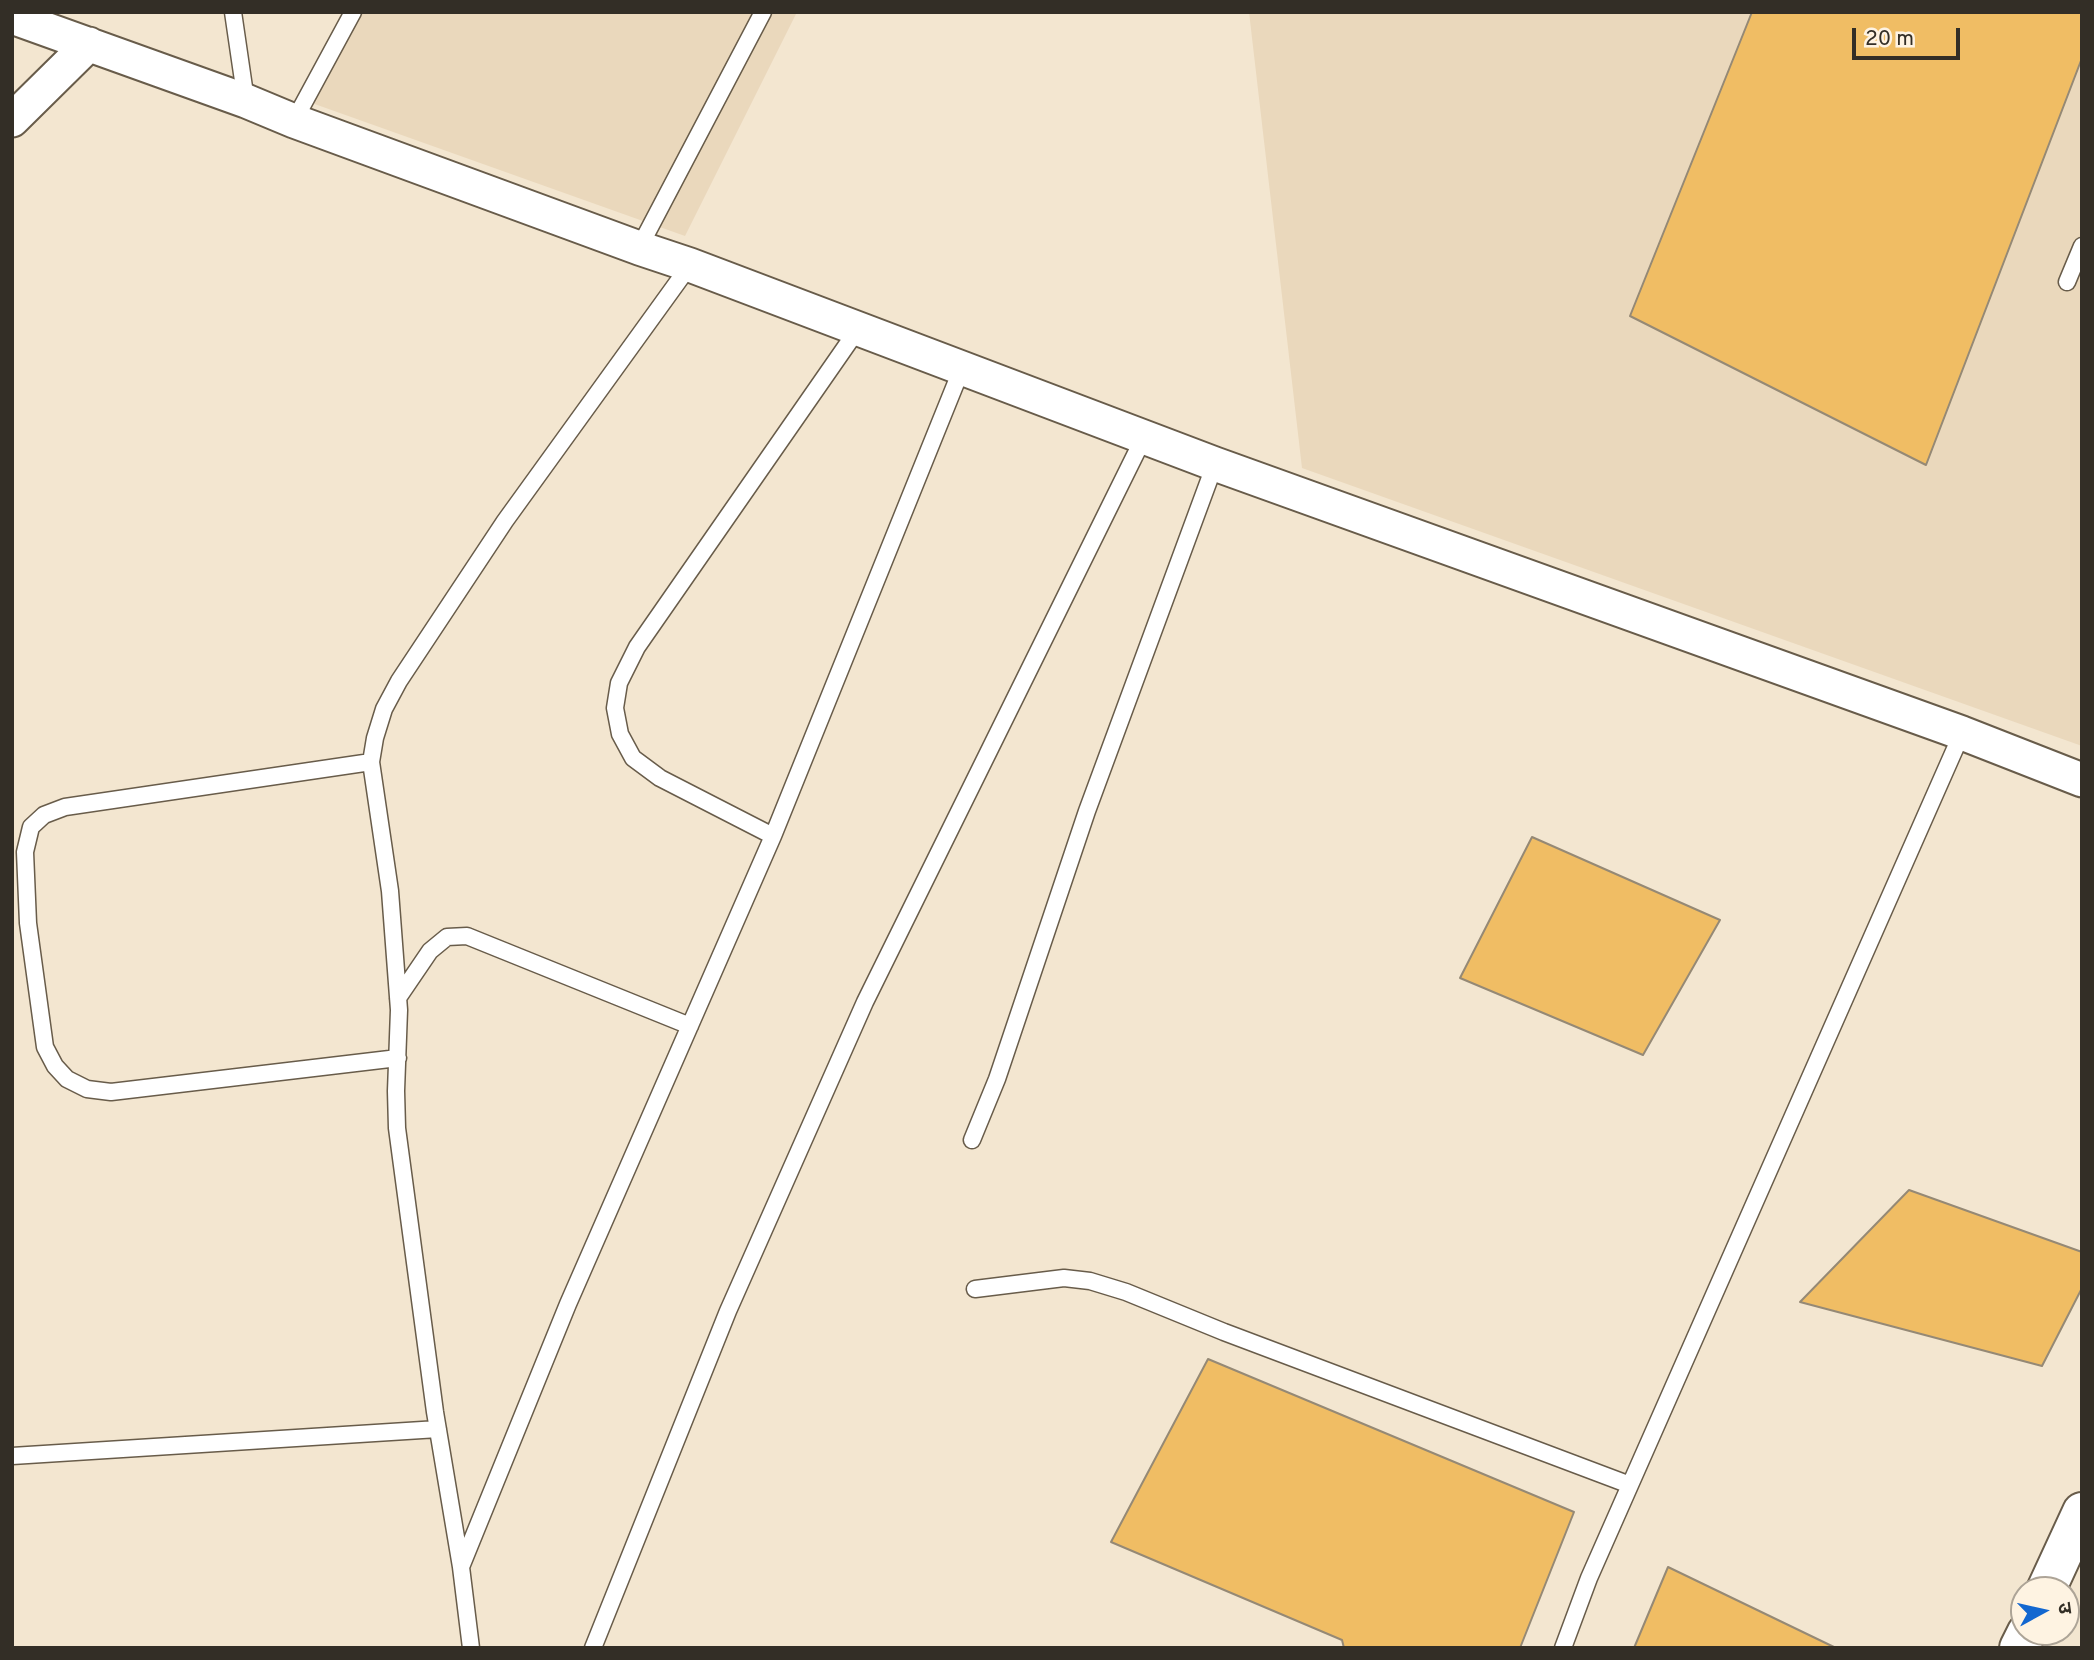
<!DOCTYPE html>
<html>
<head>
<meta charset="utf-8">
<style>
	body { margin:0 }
	#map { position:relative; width:2094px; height:1660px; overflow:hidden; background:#f3e6d0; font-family:Overpass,"Noto Sans Devanagari",sans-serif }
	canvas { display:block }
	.frame { position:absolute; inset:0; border:14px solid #332e26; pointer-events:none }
	.north { position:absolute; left:2010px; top:1576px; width:70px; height:70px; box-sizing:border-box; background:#fef3e2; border:2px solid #ada497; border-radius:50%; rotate:82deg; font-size:19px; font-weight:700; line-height:28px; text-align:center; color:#332e26 }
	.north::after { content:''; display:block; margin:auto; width:24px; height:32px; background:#1367d0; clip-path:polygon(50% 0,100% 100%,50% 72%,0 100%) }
	.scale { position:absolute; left:1852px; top:28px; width:108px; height:32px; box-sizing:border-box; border:4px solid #332e26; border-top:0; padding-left:9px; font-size:21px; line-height:24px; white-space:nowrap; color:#332e26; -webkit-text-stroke:5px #fef3e2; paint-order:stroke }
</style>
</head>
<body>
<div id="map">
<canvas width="2094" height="1660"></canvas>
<div class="frame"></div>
<div class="north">उ</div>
<div class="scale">20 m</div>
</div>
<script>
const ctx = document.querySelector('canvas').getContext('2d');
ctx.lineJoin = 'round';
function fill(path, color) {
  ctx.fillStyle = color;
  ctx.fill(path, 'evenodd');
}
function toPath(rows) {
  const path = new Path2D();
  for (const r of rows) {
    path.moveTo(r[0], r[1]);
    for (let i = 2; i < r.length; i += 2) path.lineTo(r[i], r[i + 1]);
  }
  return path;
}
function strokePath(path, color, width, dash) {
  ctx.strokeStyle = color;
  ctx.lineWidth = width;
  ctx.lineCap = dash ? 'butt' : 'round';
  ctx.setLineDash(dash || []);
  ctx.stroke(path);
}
const built = toPath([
	[349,12,797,12,685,236,309,102],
	[1249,12,2082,12,2082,746,1302,468]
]);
const building = toPath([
	[1752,12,2082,12,2082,58,1926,465,1630,316,1752,12],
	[1532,837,1720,920,1643,1055,1460,978,1532,837],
	[1909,1190,2082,1252,2082,1288,2042,1366,1800,1302,1909,1190],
	[1208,1359,1574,1512,1520,1648,1344,1648,1342,1640,1111,1542,1208,1359],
	[1668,1567,1836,1648,1634,1648,1668,1567]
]);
const service = toPath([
	[233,12,246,101],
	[294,121,353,12],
	[639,248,763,12],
	[2067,282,2082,246],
	[371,762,65,807,44,815,31,827,25,852,28,923,45,1047,55,1066,67,1079,87,1089,111,1092,398,1058],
	[773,836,660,778,633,758,620,734,615,708,619,683,637,647,858,329],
	[398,998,430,951,447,937,467,936,690,1026],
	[972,1140,997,1079,1087,811,1215,464],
	[975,1289,1064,1278,1090,1281,1126,1292,1224,1332,1630,1485],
	[12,1456,438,1429],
	[461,1567,568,1304,773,836,962,368],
	[471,1648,461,1567,435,1412,397,1128,396,1091,399,1010,390,891,371,762,375,738,384,709,399,681,505,521,690,265],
	[593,1648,728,1311,865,1002,1144,437],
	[1563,1648,1589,1578,1962,733]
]);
const minor = toPath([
	[12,17,246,101,294,121,639,248,690,265,1215,464,1962,733,2082,780],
	[12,120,89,44]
]);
const primary = toPath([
	[2046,1590,2082,1512],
	[2019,1648,2027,1632]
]);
fill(built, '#ead8bc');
fill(building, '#f0bd64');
strokePath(building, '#958975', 2);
strokePath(service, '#685c4a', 19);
strokePath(minor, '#685c4a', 37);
strokePath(primary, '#685c4a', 42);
strokePath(service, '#fff', 16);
strokePath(minor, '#fff', 33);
strokePath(primary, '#fff', 38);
</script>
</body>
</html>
